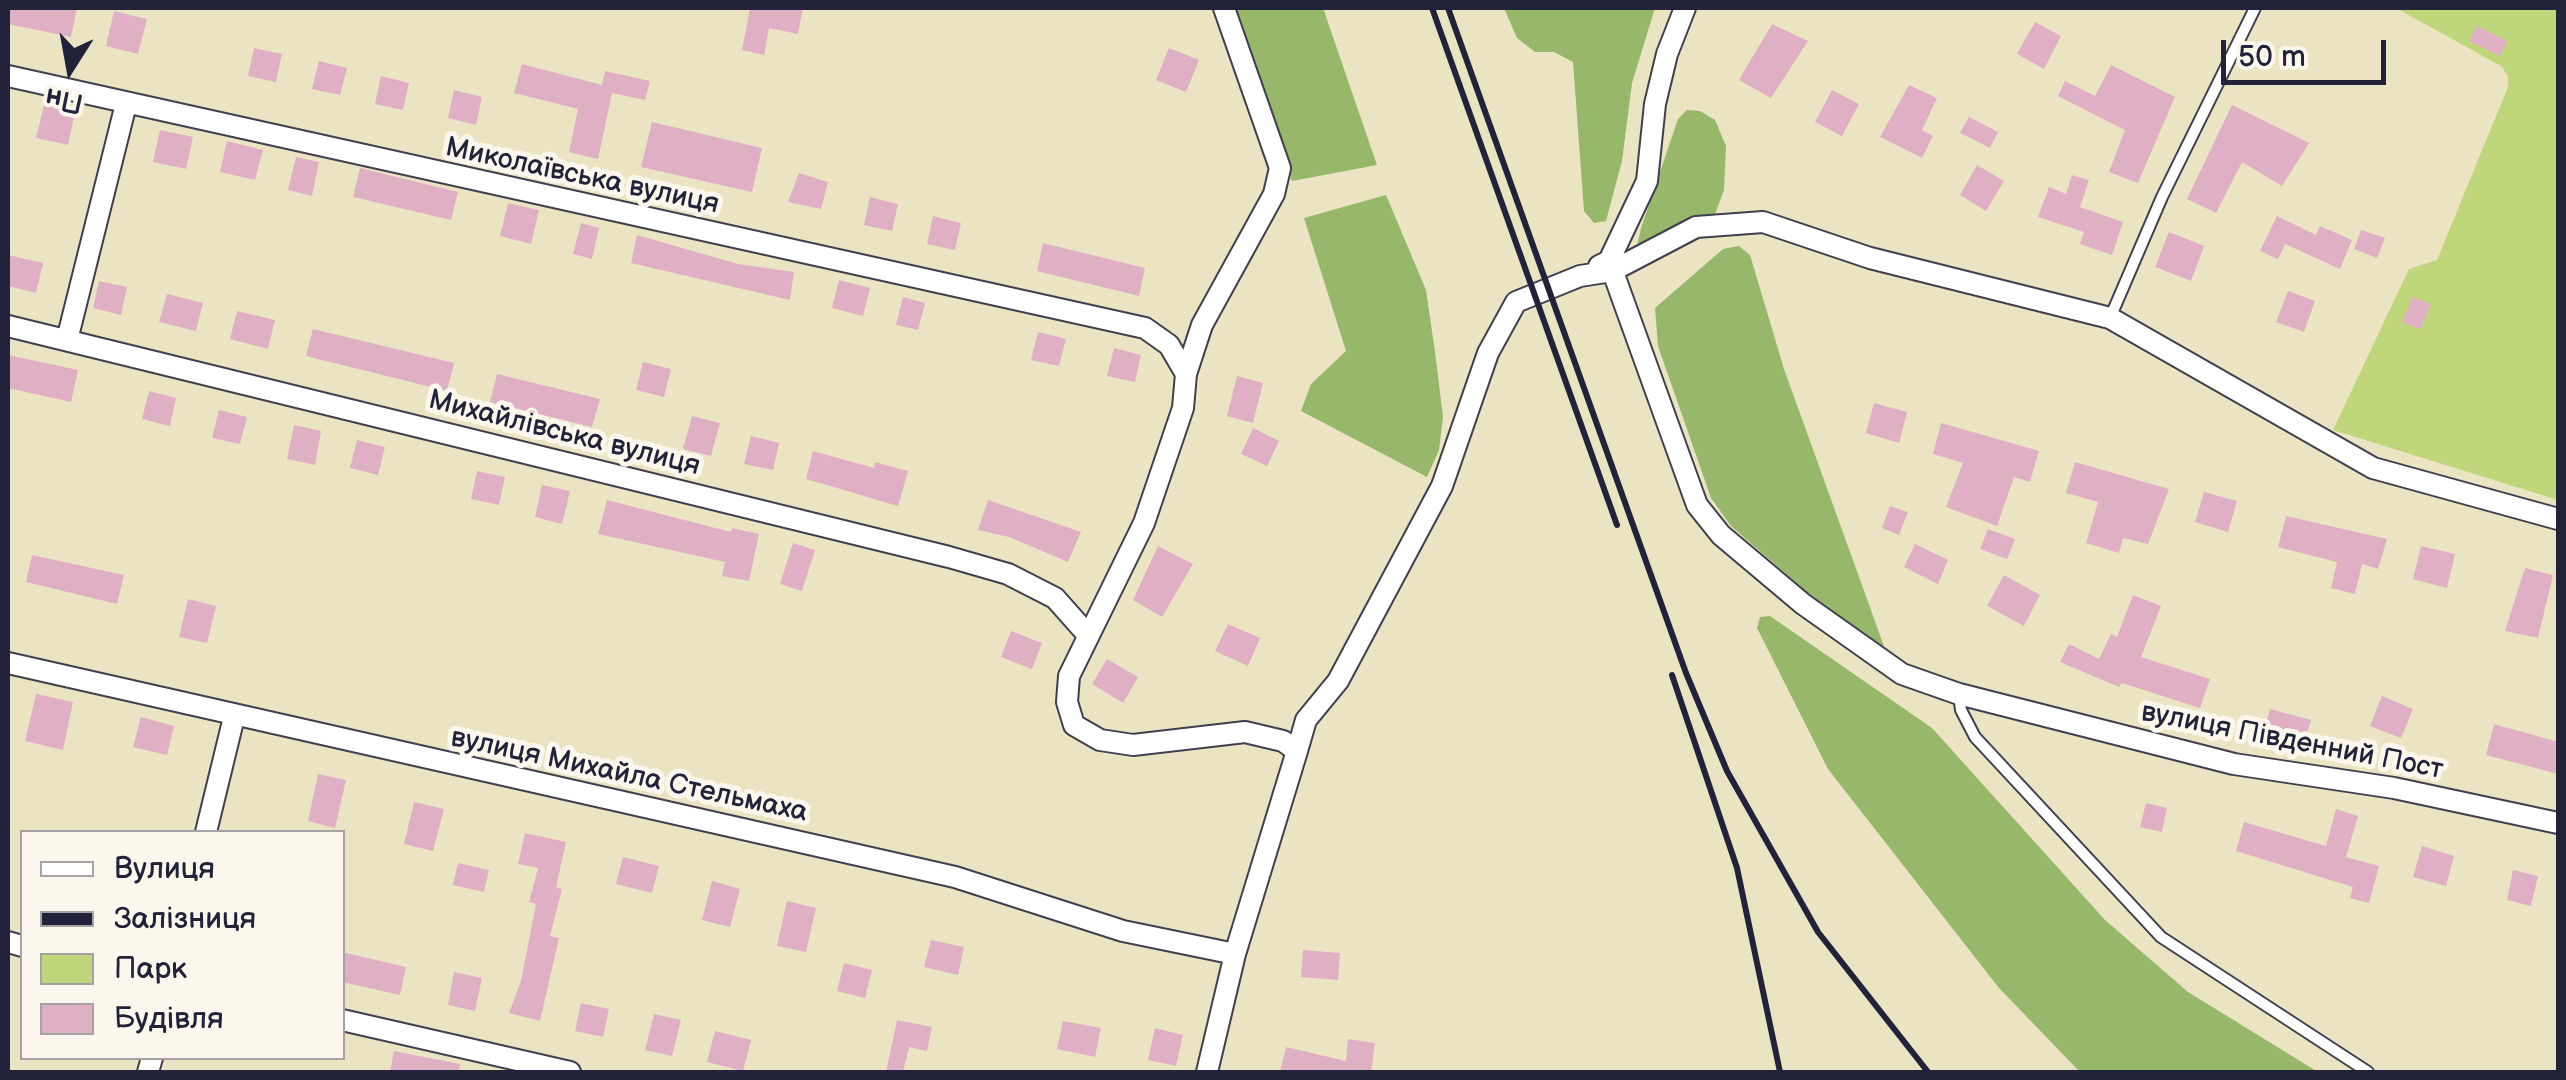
<!DOCTYPE html>
<html>
<head>
<meta charset="utf-8">
<style>
	body { margin:0 }
	#map { position:relative; width:2566px; height:1080px; overflow:hidden; background:#ebe4c3; font-family:"Balsamiq Sans",sans-serif }
	canvas { display:block }
	.frame { position:absolute; inset:0; border:10px solid #22223b; pointer-events:none }
	.legend { position:absolute; left:20px; top:830px; width:325px; height:230px; box-sizing:border-box; background:#fbf7ec; border:2px solid #a4a2a5; margin:0; padding:12px 18px; list-style:none; font-size:30px; color:#22223b }
	.legend li { display:flex; align-items:center; gap:20px; height:50px }
	.legend b { width:50px; border:2px solid #a4a2a5 }
	.north { position:absolute; left:20px; top:20px; width:100px; height:100px; -webkit-text-stroke:8px #fbf7ec; paint-order:stroke; rotate:191deg; font-size:28px; font-weight:700; line-height:40px; text-align:center; color:#22223b }
	.north::after { content:''; display:block; margin:auto; width:35px; height:45px; background:#22223b; clip-path:polygon(50% 0,100% 100%,50% 72%,0 100%) }
	.scale { position:absolute; left:2221px; top:40px; width:165px; height:45px; box-sizing:border-box; border:5px solid #22223b; border-top:0; padding-left:12px; font-size:30px; line-height:35px; white-space:nowrap; color:#22223b; -webkit-text-stroke:8px #fbf7ec; paint-order:stroke }
</style>
</head>
<body>
<div id="map">
<canvas width="2566" height="1080"></canvas>
<div class="frame"></div>
<ul class="legend">
<li><b style="height:12px;background:#fff"></b>Вулиця</li>
<li><b style="height:12px;background:#22223b"></b>Залізниця</li>
<li><b style="height:28px;background:#bfd67a"></b>Парк</li>
<li><b style="height:28px;background:#dfb0c4"></b>Будівля</li>
</ul>
<div class="north">Пн</div>
<div class="scale">50 m</div>
</div>
<script>
const ctx = document.querySelector('canvas').getContext('2d');
ctx.lineJoin = 'round';
function fill(path, color) {
  ctx.fillStyle = color;
  ctx.fill(path, 'evenodd');
}
function toPath(rows) {
  const path = new Path2D();
  for (const r of rows) {
    path.moveTo(r[0], r[1]);
    for (let i = 2; i < r.length; i += 2) path.lineTo(r[i], r[i + 1]);
  }
  return path;
}
function strokePath(path, color, width, dash) {
  ctx.strokeStyle = color;
  ctx.lineWidth = width;
  ctx.lineCap = dash ? 'butt' : 'round';
  ctx.setLineDash(dash || []);
  ctx.stroke(path);
}
function drawText(font, color, halo, rows, align = 'center') {
  ctx.font = font + ' "Balsamiq Sans",sans-serif';
  ctx.lineWidth = 10;
  ctx.setLineDash([]);
  ctx.textBaseline = 'middle';
  ctx.strokeStyle = halo;
  ctx.fillStyle = color;
  for (const [text, x, y, turn = 0] of rows) {
    ctx.save();
    ctx.translate(x, y);
    ctx.rotate((+turn || 0) * Math.PI / 180);
    ctx.textAlign = isNaN(turn) ? turn : align;
    if (halo) ctx.strokeText(text, 0, 0);
    ctx.fillText(text, 0, 0);
    ctx.restore();
  }
}
const green = toPath([
	[2396,8,2558,8,2558,500,2333,430,2409,269,2437,260,2508,87,2508,76,2501,66]
]);
const forest = toPath([
	[1229,8,1323,8,1377,165,1292,181],
	[1504,8,1655,8,1632,83,1622,161,1606,221,1594,223,1584,211,1573,62,1554,52,1535,52,1517,38],
	[1687,110,1700,111,1715,120,1726,146,1724,190,1714,217,1641,253,1637,246,1641,228,1678,119],
	[1386,195,1426,290,1435,352,1443,417,1439,450,1427,477,1301,411,1311,384,1346,351,1304,218],
	[1739,246,1750,255,1784,369,1885,649,1808,593,1731,526,1711,498,1658,346,1655,308,1723,249],
	[1770,616,1932,728,2105,920,2188,992,2318,1072,2080,1072,1999,988,1828,769,1757,628,1760,617]
]);
const building = toPath([
	[8,8,77,8,71,37,8,24],
	[750,8,803,8,798,34,769,28,764,55,742,50],
	[114,11,147,19,138,54,106,46],
	[2035,22,2061,36,2044,69,2017,54],
	[1772,24,1808,41,1771,98,1739,80],
	[2477,26,2507,41,2500,56,2469,41],
	[254,48,282,54,276,82,248,76],
	[1169,48,1199,60,1186,92,1156,80],
	[319,61,347,68,340,95,312,89],
	[522,64,602,85,605,71,650,81,645,100,612,93,598,159,569,152,578,109,514,93],
	[2111,65,2175,97,2138,183,2109,172,2125,130,2058,96,2065,81,2095,96],
	[381,76,409,83,403,110,375,104],
	[1909,85,1937,98,1922,130,1933,136,1922,158,1880,137],
	[454,90,482,97,476,125,448,118],
	[1832,90,1859,104,1842,136,1815,122],
	[44,105,75,112,68,145,36,138],
	[2232,105,2309,143,2282,186,2242,162,2216,213,2187,199],
	[1969,117,1998,132,1990,148,1960,133],
	[652,122,762,148,752,192,641,167],
	[160,130,193,137,186,169,153,162],
	[227,141,263,150,255,180,220,172],
	[296,157,319,162,312,196,288,190],
	[1977,165,2004,181,1986,211,1960,195],
	[360,168,458,192,451,220,353,197],
	[799,173,828,182,821,209,788,202],
	[2072,175,2089,180,2080,207,2123,222,2112,255,2080,244,2084,232,2038,217,2049,187,2066,194],
	[870,197,898,204,892,231,864,225],
	[508,203,539,210,531,244,500,236],
	[933,216,961,223,955,250,927,244],
	[2277,216,2316,235,2320,226,2352,240,2340,269,2285,244,2278,259,2260,251],
	[581,223,599,228,592,259,573,254],
	[2361,230,2385,238,2377,258,2354,249],
	[2169,232,2204,246,2191,281,2155,267],
	[637,235,738,264,794,272,790,300,631,263],
	[1043,243,1145,268,1139,296,1037,271],
	[8,255,43,263,36,293,8,286],
	[839,280,870,288,863,316,832,308],
	[99,281,127,287,121,315,93,308],
	[2288,291,2315,301,2304,332,2276,322],
	[167,294,203,303,196,331,159,322],
	[903,297,925,303,918,330,896,325],
	[2413,297,2431,304,2420,329,2402,322],
	[237,311,275,320,268,349,230,339],
	[313,329,454,363,447,391,306,356],
	[1038,332,1066,339,1059,366,1031,360],
	[1114,348,1141,355,1135,382,1107,376],
	[8,355,78,370,71,402,8,388],
	[643,362,671,369,664,397,636,390],
	[497,374,600,399,592,427,490,402],
	[1237,376,1263,383,1253,423,1227,416],
	[149,391,176,398,170,426,142,419],
	[1874,403,1907,412,1899,443,1866,433],
	[219,410,247,417,240,444,212,438],
	[692,416,720,423,711,456,683,449],
	[1941,423,2039,451,2030,482,2014,477,1997,526,1946,507,1963,463,1933,454],
	[294,425,321,431,315,465,287,459],
	[1253,428,1279,441,1267,466,1241,454],
	[751,436,779,443,773,470,744,464],
	[357,440,385,447,378,475,350,468],
	[813,451,874,468,875,462,908,471,898,506,806,479],
	[2075,462,2169,489,2148,544,2123,538,2119,553,2086,543,2098,502,2066,493],
	[477,471,505,477,499,505,471,499],
	[542,485,570,491,562,524,535,517],
	[2204,492,2237,501,2228,532,2195,522],
	[607,500,731,532,732,528,759,534,749,581,722,576,725,562,598,534],
	[988,500,1081,532,1068,562,1009,537,978,530],
	[1890,506,1908,512,1899,535,1882,528],
	[2286,516,2387,539,2378,569,2362,564,2355,594,2331,588,2337,562,2278,547],
	[1988,529,2015,539,2007,559,1980,549],
	[793,543,815,550,802,591,780,584],
	[1915,544,1948,560,1938,584,1904,567],
	[1158,546,1193,564,1162,617,1133,600],
	[2421,546,2455,554,2447,588,2413,579],
	[32,555,124,575,117,604,26,582],
	[2525,568,2553,575,2538,638,2505,631],
	[2004,575,2040,595,2024,626,1987,606],
	[2133,595,2161,606,2141,657,2210,679,2200,708,2122,683,2119,687,2060,662,2069,644,2099,659,2111,634,2117,637],
	[188,599,216,606,207,643,179,637],
	[1228,624,1260,638,1248,666,1215,651],
	[1011,631,1042,643,1032,669,1001,657],
	[1107,659,1138,677,1123,703,1092,684],
	[36,694,73,702,63,750,25,741],
	[2382,696,2413,709,2401,738,2370,726],
	[2270,709,2311,720,2302,751,2262,739],
	[141,717,174,726,167,755,133,747],
	[2494,724,2558,742,2558,774,2486,755],
	[318,774,346,780,335,828,308,821],
	[414,802,444,809,433,851,404,844],
	[2146,803,2167,808,2162,832,2140,827],
	[2336,809,2358,816,2346,857,2379,866,2369,903,2350,898,2353,887,2236,851,2244,822,2326,846],
	[525,833,566,842,556,887,562,889,550,936,559,938,540,1021,509,1013,521,981,536,904,529,902,538,868,518,864],
	[2422,846,2454,856,2446,886,2413,877],
	[623,857,659,866,652,893,616,884],
	[458,863,489,870,484,892,453,885],
	[2513,870,2538,876,2531,906,2507,900],
	[712,881,740,889,730,927,702,920],
	[787,901,816,908,806,952,777,946],
	[931,940,964,947,958,975,924,967],
	[1303,950,1340,953,1338,980,1301,977],
	[342,952,406,967,400,995,342,982],
	[844,963,872,970,865,998,837,991],
	[454,972,482,978,475,1011,448,1005],
	[581,1003,609,1009,603,1037,575,1031],
	[654,1014,681,1020,672,1056,645,1050],
	[897,1020,932,1027,927,1051,909,1047,903,1072,886,1072],
	[1063,1021,1101,1028,1095,1057,1057,1049],
	[1155,1028,1183,1035,1176,1066,1148,1060],
	[715,1031,751,1040,743,1071,707,1062],
	[1348,1039,1375,1043,1371,1072,1280,1072,1286,1047,1346,1061],
	[394,1051,460,1064,459,1072,390,1072]
]);
const service = toPath([
	[2110,318,2162,197,2255,8],
	[1959,695,1961,710,1975,737,2161,937,2368,1072]
]);
const minor = toPath([
	[8,76,1145,328,1169,345,1186,374,1183,408,1144,523,1069,676,1067,702,1074,725,1100,740,1133,745,1245,732,1283,741,1297,751,1235,954,1207,1072],
	[1609,261,1697,505,1721,535,1803,604,1902,674,1959,694,2234,764,2394,788,2558,823],
	[1599,266,1609,261,1647,181,1655,104,1667,54,1685,8],
	[8,326,949,557,1008,574,1055,598,1087,634],
	[67,340,126,104],
	[1186,374,1202,325,1274,194,1280,168,1224,8],
	[8,663,955,877,1123,931,1235,954],
	[1297,751,1306,720,1338,681,1442,486,1488,353,1516,302,1580,276,1612,271,1696,227,1763,222,1870,258,2110,318,2373,468,2558,519],
	[206,832,234,717],
	[8,942,22,946],
	[342,1020,570,1072],
	[148,1072,152,1058]
]);
const rail = toPath([
	[1432,8,1617,525],
	[1448,8,1686,673,1727,771,1818,932,1928,1072],
	[1672,675,1737,868,1780,1072]
]);
const streetNames = [
	["Миколаївська вулиця",582,177,12],
	["Михайлівська вулиця",564,434,14],
	["вулиця Південний Пост",2292,742,11],
	["вулиця Михайла Стельмаха",629,776,12]
];
fill(green, '#bfd67a');
fill(forest, '#97b76a');
fill(building, '#dfb0c4');
strokePath(service, '#403f4f', 14);
strokePath(minor, '#403f4f', 24);
strokePath(service, '#fff', 10);
strokePath(minor, '#fff', 20);
strokePath(rail, '#22223b', 6);
drawText('28px', '#22223b', '#fbf7ec', streetNames);
</script>
</body>
</html>
